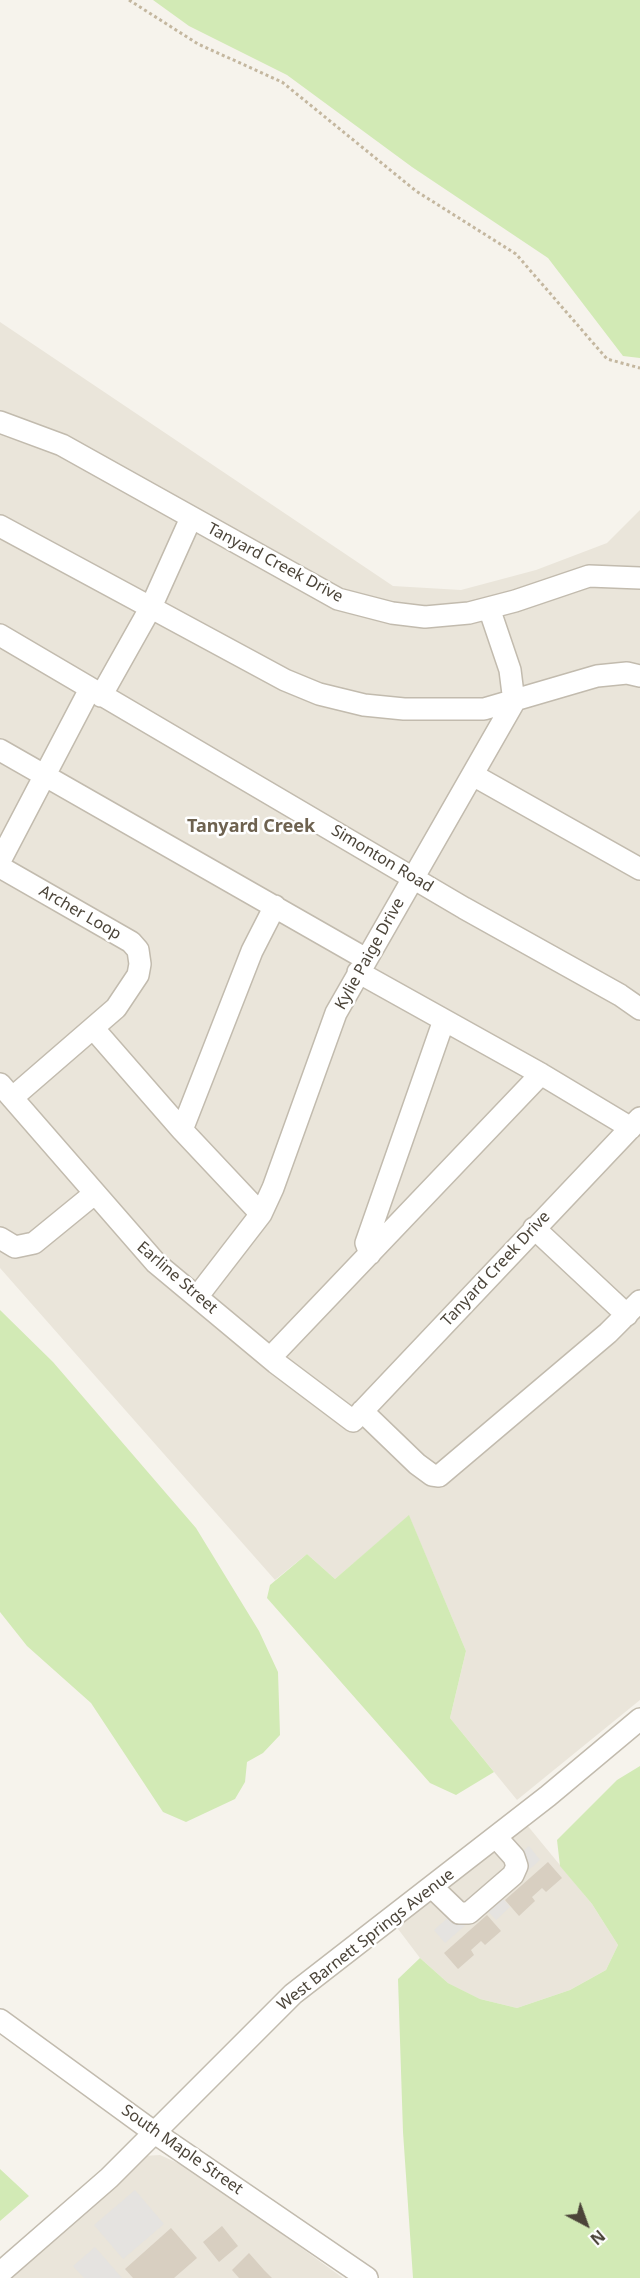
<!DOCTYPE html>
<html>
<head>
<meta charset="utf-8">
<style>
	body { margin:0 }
	#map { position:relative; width:640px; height:2278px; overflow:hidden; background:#f6f3ec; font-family:"Noto Sans",sans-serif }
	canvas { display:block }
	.north { position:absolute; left:556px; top:2194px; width:60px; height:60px; -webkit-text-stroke:4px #fff; paint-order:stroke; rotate:139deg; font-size:16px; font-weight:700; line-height:24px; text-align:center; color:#4b4439 }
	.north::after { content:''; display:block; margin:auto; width:21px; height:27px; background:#4b4439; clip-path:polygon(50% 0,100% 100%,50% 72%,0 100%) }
</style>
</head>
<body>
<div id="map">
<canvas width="640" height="2278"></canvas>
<div class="north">N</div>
</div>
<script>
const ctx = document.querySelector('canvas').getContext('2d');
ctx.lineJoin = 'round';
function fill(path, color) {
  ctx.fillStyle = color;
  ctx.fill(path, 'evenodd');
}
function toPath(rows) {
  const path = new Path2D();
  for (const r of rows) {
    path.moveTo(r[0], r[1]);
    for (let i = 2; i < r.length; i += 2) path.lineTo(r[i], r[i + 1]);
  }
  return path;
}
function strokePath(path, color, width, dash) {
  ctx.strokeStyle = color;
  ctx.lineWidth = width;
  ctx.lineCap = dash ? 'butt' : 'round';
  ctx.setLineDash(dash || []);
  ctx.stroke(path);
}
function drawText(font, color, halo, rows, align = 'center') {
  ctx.font = font + ' "Noto Sans",sans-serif';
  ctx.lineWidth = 5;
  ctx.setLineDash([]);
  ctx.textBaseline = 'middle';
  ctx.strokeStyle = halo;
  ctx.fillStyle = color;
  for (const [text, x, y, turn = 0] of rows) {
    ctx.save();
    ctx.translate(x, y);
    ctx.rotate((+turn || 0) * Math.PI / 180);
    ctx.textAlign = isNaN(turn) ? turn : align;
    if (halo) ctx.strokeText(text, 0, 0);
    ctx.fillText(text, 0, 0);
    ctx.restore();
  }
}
const residential = toPath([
	[0,322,393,586,461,590,536,570,607,543,640,510,640,1700,517,1800,450,1718,466,1651,409,1516,335,1579,307,1554,275,1580,0,1268],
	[527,1825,592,1904,618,1945,606,1970,570,1990,517,2008,480,1999,448,1983,420,1958,395,1925],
	[160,2155,195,2171,343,2278,5,2278,143,2156]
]);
const green = toPath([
	[153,0,640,0,640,358,623,356,548,258,412,167,287,75,189,26],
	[0,1310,53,1362,196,1528,259,1631,278,1672,280,1735,263,1753,247,1762,245,1782,235,1799,186,1822,163,1812,91,1703,27,1646,0,1612],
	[409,1515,466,1651,450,1718,494,1772,456,1795,430,1783,267,1598,270,1585,307,1554,335,1579],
	[640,1766,640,2278,413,2278,403,2132,398,1979,420,1958,448,1983,480,1999,517,2008,570,1990,606,1970,618,1945,592,1904,560,1866,557,1840,617,1780],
	[0,2169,29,2196,0,2221]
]);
const parking = toPath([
	[529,1846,540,1860,500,1895,510,1907,496,1920,485,1908,445,1943,434,1930,503,1869,508,1875,509,1863],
	[135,2190,164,2224,123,2259,94,2225],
	[95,2247,122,2278,84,2278,73,2266]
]);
const building = toPath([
	[548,1862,562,1878,546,1892,542,1888,532,1897,535,1901,519,1916,505,1900],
	[487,1915,501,1931,485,1945,481,1941,471,1950,474,1955,458,1969,444,1953],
	[222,2226,238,2246,219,2262,203,2242],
	[171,2228,197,2258,174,2278,133,2278,125,2269],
	[249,2253,264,2270,272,2278,239,2278,232,2270]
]);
const path = toPath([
	[129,0,198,44,282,82,416,191,516,254,607,359,640,368]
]);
const minor = toPath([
	[0,422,62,445,338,599,392,613,425,617,469,613,515,601,589,576,640,578],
	[0,526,285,680,319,694,364,705,404,709,484,709,597,676,627,673,640,676],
	[0,635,464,908,620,995,640,1009],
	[101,696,151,607,191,518],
	[0,750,366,959],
	[473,775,640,869],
	[0,861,90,689],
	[0,867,131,942,138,950,140,964,138,975,116,1008,12,1098],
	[358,972,541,1074,631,1128],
	[93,1028,182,1130,261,1214],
	[0,1084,156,1263,276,1363,353,1421,640,1118],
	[182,1130,252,951,275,906],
	[534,1228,627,1315],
	[0,1238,15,1247,34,1243,94,1194],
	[370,1254,366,1243,444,1020],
	[197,1297,261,1214,273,1188,336,1013,514,702,510,670,489,608],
	[270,1358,541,1074],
	[362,1411,417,1464,432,1475,439,1476,608,1333,640,1301],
	[432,1887,459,1913,469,1913,513,1875,517,1866,514,1857,496,1837],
	[0,2020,155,2133,367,2278],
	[0,2273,109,2178,293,1994,548,1796,640,1719]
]);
const streetNames = [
	["Tanyard Creek Drive",275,563,28],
	["Simonton Road",382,859,31],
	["Archer Loop",80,913,30],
	["Kylie Paige Drive",370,954,-61],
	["Tanyard Creek Drive",496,1269,-47],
	["Earline Street",177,1278,41],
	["West Barnett Springs Avenue",366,1940,-38],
	["South Maple Street",182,2150,35]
];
const neighbourhoodNames = [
	["Tanyard Creek",251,827]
];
fill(residential, '#eae5da');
fill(green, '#d2eab5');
fill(parking, '#e5e3e0');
fill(building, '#d8cfc1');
strokePath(minor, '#c2bbae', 24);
strokePath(path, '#c4b79f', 3, [3, 3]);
strokePath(minor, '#fff', 21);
drawText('16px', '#4b4439', '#fff', streetNames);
drawText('bold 18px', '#6e6250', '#fff', neighbourhoodNames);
</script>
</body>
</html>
